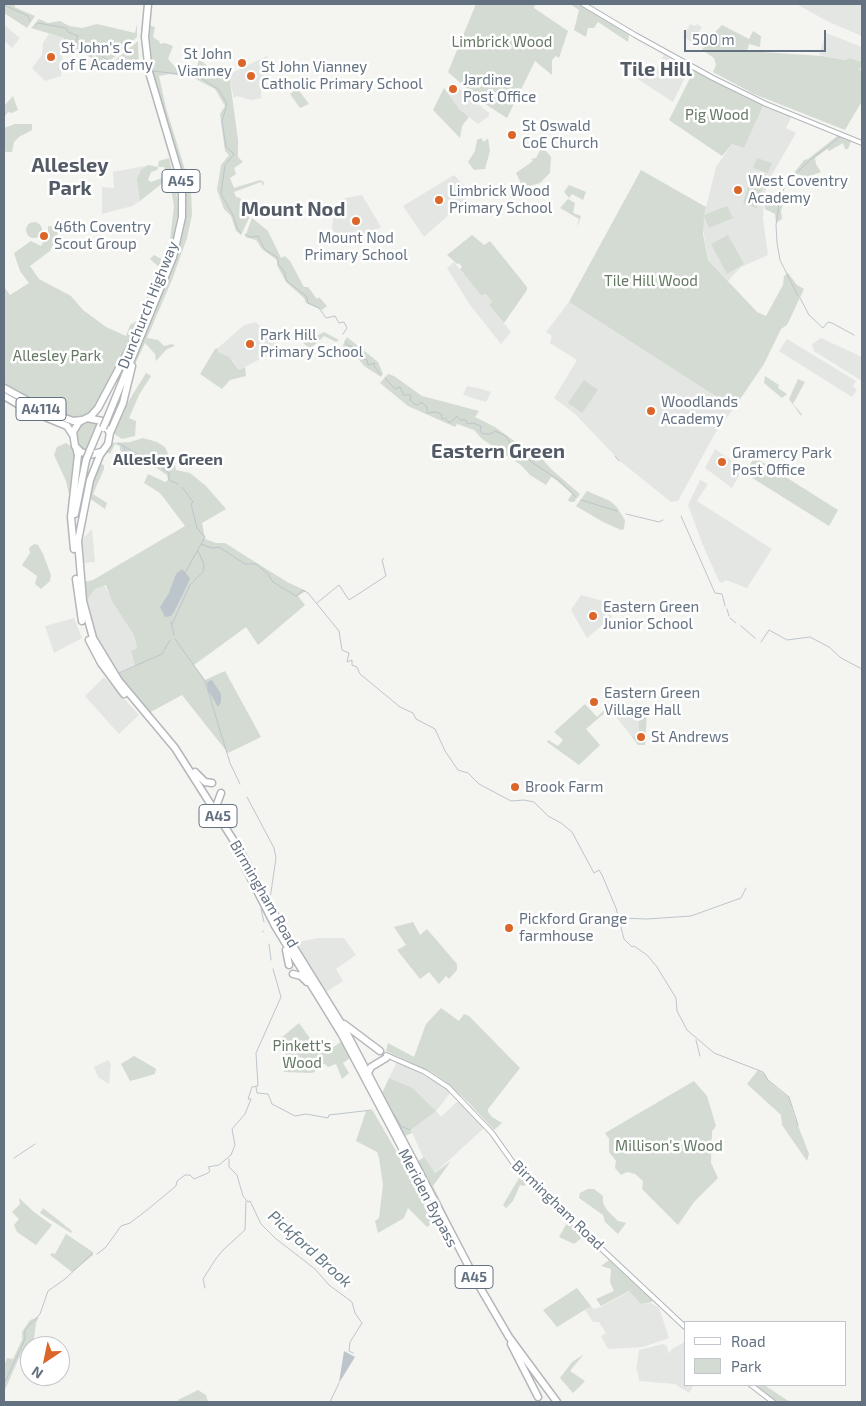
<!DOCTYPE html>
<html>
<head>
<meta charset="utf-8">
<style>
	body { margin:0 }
	#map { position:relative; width:866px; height:1406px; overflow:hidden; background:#f4f4f0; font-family:"Exo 2",sans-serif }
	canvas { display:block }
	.frame { position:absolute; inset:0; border:5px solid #647180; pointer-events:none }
	.legend { position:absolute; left:684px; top:1321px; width:162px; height:65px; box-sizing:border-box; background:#fff; border:1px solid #c1c6cc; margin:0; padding:6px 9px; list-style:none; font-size:15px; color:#647180 }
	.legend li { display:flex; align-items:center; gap:10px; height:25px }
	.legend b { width:25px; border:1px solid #c1c6cc }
	.north { position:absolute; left:20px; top:1336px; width:50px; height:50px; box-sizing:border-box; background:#fff; border:1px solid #c1c6cc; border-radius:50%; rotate:214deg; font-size:14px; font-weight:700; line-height:20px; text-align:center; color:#647180 }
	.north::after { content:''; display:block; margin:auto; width:18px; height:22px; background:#db662a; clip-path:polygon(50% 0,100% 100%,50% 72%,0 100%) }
	.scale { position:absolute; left:684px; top:30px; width:142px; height:22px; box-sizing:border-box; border:2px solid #647180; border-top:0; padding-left:6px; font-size:15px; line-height:18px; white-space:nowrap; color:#647180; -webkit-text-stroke:4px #fff; paint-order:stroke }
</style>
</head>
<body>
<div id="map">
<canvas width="866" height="1406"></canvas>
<div class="frame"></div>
<ul class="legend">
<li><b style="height:6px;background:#fff"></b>Road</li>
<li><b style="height:14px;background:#d4dbd2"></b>Park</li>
</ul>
<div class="north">N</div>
<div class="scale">500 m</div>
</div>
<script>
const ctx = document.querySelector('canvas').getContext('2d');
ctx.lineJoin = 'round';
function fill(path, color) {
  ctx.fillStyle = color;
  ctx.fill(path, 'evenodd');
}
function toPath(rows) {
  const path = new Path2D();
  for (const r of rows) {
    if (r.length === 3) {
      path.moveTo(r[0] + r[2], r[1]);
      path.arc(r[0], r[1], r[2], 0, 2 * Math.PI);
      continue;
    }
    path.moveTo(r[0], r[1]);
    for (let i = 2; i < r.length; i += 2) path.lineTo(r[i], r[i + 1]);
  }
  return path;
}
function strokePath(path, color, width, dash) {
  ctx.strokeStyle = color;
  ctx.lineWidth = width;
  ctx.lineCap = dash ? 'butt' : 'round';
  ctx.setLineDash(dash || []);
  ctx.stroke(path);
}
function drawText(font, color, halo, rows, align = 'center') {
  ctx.font = font + ' "Exo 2",sans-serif';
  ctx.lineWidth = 5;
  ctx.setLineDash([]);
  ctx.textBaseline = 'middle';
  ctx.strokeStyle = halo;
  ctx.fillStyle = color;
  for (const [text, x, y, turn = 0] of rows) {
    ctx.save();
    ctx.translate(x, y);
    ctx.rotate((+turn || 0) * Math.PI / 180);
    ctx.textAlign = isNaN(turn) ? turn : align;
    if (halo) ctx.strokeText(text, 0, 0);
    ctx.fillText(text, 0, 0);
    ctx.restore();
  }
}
const built = toPath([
	[796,4,862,4,862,36,829,22],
	[690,24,695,26,697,24,702,27,692,42,683,37],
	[4,25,20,38,12,48,4,41],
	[826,33,862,47,862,62,850,58,845,60,819,55],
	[49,34,64,38,61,76,45,81,32,68,42,55,43,43],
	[664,55,689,69,673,102,633,76,639,65,654,72],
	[267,56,274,66,261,88,261,98,251,100,237,96,234,98,230,81,232,73],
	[455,85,489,113,489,116,478,124,459,109,447,94],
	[764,104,792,115,786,128,796,133,769,180,764,195,763,219,768,255,741,267,728,281,708,260,702,223,716,167,732,144,744,148],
	[145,166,140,201,132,206,102,214,102,187,114,188,113,172],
	[454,175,472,194,424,237,403,206],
	[362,195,381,227,345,246,332,229,333,219,347,209,341,199],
	[454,262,469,280,486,294,492,302,489,305,511,332,501,344,470,305,447,268],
	[569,302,734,408,714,435,678,501,671,502,620,461,575,414,554,398,577,360,550,343,552,336,546,332],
	[256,322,281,348,239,370,233,361,218,352,218,348,244,325],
	[821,338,862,357,862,381,814,351,812,344],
	[787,339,856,381,853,386,857,390,852,397,779,351],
	[467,386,482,389,491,392,486,402,463,395],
	[715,449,743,469,732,488,705,468],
	[700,480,708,484,697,501,772,549,747,588,726,580,722,583,719,581,704,548,688,505],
	[92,529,95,562,83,563,82,540],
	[104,585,134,635,137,648,131,651,135,666,117,675,97,641,85,602,95,589],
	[581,595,610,603,609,609,612,617,587,638,571,610],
	[74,618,82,638,54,653,45,626],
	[104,677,139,715,119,734,85,696],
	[615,707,638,708,639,734,632,737,609,708],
	[318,938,344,938,356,955,336,969,343,981,326,992,295,943],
	[108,1060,111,1064,109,1084,98,1077,94,1067],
	[397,1062,438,1082,451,1092,436,1111,441,1117,459,1100,484,1128,435,1173,424,1159,411,1130,436,1111,413,1088,389,1078],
	[630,1291,641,1304,651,1303,659,1308,669,1338,643,1347,608,1349,601,1336,606,1333,599,1322,593,1322,585,1310,591,1306,594,1309,601,1307],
	[685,1342,685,1385,694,1385,689,1393,675,1384,639,1381,638,1371,636,1371,639,1350,663,1344,667,1346,669,1354,672,1349]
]);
const green = toPath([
	[4,4,16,4,14,7,35,16,27,28,4,13],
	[476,4,535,4,534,8,568,31,559,58,556,56,552,60,552,75,535,61,507,118,482,102,448,72],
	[570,4,580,4,629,35,628,42,598,22,594,28,588,28,586,37,574,30,579,10],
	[39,19,48,23,60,21,69,26,82,28,97,24,135,33,137,24,137,37,112,59,107,67,64,42,64,38,31,28],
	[148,25,155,27,153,37,159,41,160,44,165,43,173,46,168,59,175,67,184,70,192,69,190,77,169,74,159,76,166,108,191,189,192,215,187,238,172,280,147,338,158,340,164,346,172,344,175,346,167,349,156,361,155,354,145,343,136,362,125,407,146,373,151,376,139,395,129,418,136,421,135,436,122,439,113,433,124,411,122,411,134,361,178,252,184,228,184,190,155,86],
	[722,25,749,39,753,31,761,36,760,47,749,44,747,51,822,56,845,60,850,58,862,62,860,70,862,72,862,101,845,130,754,94,713,72,716,65,714,58,702,50,712,35],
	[138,41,139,71,112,71,114,61],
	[199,59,211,69,213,73,218,71,227,76,232,73,230,81,238,140,238,157,243,162,234,168,236,174,230,178,234,188,260,180,264,182,263,186,261,182,234,192,236,197,240,198,245,205,243,210,250,216,241,235,236,231,231,216,224,209,217,190,221,165,229,155,225,151,220,114,225,106,215,89,194,78],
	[694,70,764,104,744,148,732,144,722,156,669,120],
	[297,88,309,104,300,108,290,94],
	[444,88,459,109,469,117,462,126,460,138,433,110],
	[13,96,18,110,12,113,8,112,4,117,4,106],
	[15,124,32,124,32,130,19,137,14,142,12,152,7,152,4,151,4,128],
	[841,133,852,139,848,149,845,149,843,143,829,151,827,149,815,158,816,164,821,172,807,177,794,173,804,160,808,159],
	[481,138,484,142,488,138,490,151,485,169,474,170,468,162,475,151,477,140],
	[542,146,551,157,550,173,540,183,523,188,516,173,533,161,531,159,536,158],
	[169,158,176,185,178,213,170,252,131,343,90,416,71,418,45,409,4,385,4,287,10,295,29,283,20,271,14,253,31,241,41,246,48,232,48,226,61,227,50,251,30,266,39,279,71,296,83,310,106,327,126,336,130,325,137,321,159,267,150,259,154,255,163,260,170,240,174,206,170,184,164,182,140,201,137,179,141,170,148,165,158,167,157,170,151,172,148,180,151,182,162,178,168,173,164,167,158,167,159,161],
	[757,158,772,163,768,173,753,168],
	[641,170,706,207,704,215,727,206,733,218,709,228,704,216,703,234,708,260,757,312,766,316,783,285,784,276,788,273,797,285,804,289,787,325,781,329,764,364,734,408,569,302],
	[750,179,764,183,757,208,743,204],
	[569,185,586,192,583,200,572,194,569,198,564,192],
	[780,192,786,194,781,211,782,219,776,223,775,214,765,209,764,200,778,201],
	[568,199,575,203,573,213,581,216,577,228,579,219,560,208],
	[252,218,268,231,281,258,285,256,290,261,304,287,308,287,317,299,319,297,327,306,322,310,306,303,304,298,286,282,277,265,277,260,262,249,256,240,245,237],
	[34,230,8],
	[472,235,484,245,490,241,527,287,527,290,504,323,489,305,492,302,486,294,481,295,460,269,462,267,459,263,457,264,447,255],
	[728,235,744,264,727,274,711,244],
	[324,332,339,340,336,342,324,336,310,349,303,343],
	[347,337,378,362,383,374,381,377,364,366,353,352,344,350,343,345],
	[218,348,218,352,229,357,239,370,245,367,246,376,230,380,222,389,200,374,215,349],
	[388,374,394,376,422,396,479,411,475,417,495,427,517,443,521,443,521,445,537,453,551,469,580,494,574,502,570,502,568,500,572,494,555,479,551,477,546,485,530,475,521,465,482,439,474,430,457,424,455,427,408,406,380,383],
	[765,376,779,385,778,388,787,394,782,398,764,383],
	[798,379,805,382,793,404,802,414,801,416,789,399],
	[584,380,598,390,582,413,568,403],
	[88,421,99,422,86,452,77,447,75,430,78,426],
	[143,438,157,442,165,447,169,456,173,457,176,470,190,473,206,486,226,509,202,523,205,539,216,543,225,543,287,582,306,591,298,596,305,605,258,645,246,627,194,665,205,680,225,671,261,737,228,753,182,695,149,713,117,675,135,666,131,651,137,648,134,635,112,601,106,585,95,589,87,600,84,582,93,580,185,526,160,493,144,483,148,474,165,482,168,480,167,475,155,467,128,456,120,450,120,446,115,444,110,454,105,451,111,443,130,442],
	[66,443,76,450,71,494,69,494,66,481,54,455,57,447],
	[754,457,838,510,829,526,746,474],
	[99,463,104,465,104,469,93,494,107,503,105,509,89,498,92,479],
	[587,491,610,501,616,506,625,520,624,529,621,530,603,522,576,506],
	[34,544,38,545,43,554,51,575,50,581,41,589,35,584,37,576,22,565,30,553,29,548],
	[585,704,597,717,606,708,608,710,586,729,600,745,579,765,547,742,548,740,558,746,563,740,554,732],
	[638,712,647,712,645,745,638,745,632,737,639,734],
	[413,922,420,935,427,929,457,964,457,970,449,979,446,976,439,984,429,972,420,979,397,950,406,945,394,927],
	[441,1008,459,1021,464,1014,469,1016,520,1068,488,1109,488,1112,492,1117,502,1123,494,1130,468,1102,446,1082,433,1073,386,1051,388,1043,414,1057,426,1024],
	[299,1023,319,1051,332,1048,342,1041,350,1058,343,1063,349,1073,342,1079,336,1064,328,1067,325,1064,315,1066,315,1072,311,1073,284,1072,286,1048,281,1038],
	[134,1056,153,1067,156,1069,155,1074,130,1081,121,1064],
	[758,1070,765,1074,768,1080,779,1090,789,1097,794,1115,809,1154,807,1161,782,1125,781,1115,747,1084],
	[389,1078,413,1088,436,1111,411,1130,412,1133,405,1136,382,1093],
	[694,1081,707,1096,716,1126,712,1131,711,1163,718,1178,694,1202,678,1225,642,1189,643,1181,635,1174,627,1172,621,1175,615,1168,616,1161,609,1152,609,1139,605,1133],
	[366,1111,373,1111,410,1175,434,1222,427,1227,408,1208,404,1218,378,1233,375,1221,379,1218,383,1185,379,1158,377,1152,356,1141],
	[424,1157,435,1173,451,1161,433,1186,465,1251,463,1252,417,1162],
	[523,1177,528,1183,524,1186,520,1185,513,1201,506,1208,503,1205,519,1178],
	[588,1189,594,1189,603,1196,603,1203,607,1210,618,1221,626,1223,618,1234,605,1222,603,1215,579,1198,580,1193],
	[19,1198,34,1212,52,1225,36,1245,17,1232,14,1225,19,1219,12,1212,20,1204],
	[43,1208,72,1231,71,1233,40,1213],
	[561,1212,584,1236,574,1244,559,1237,567,1223],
	[66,1234,93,1252,93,1255,72,1272,50,1255,52,1253,55,1254],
	[609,1260,652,1300,652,1302,641,1304,629,1291,601,1306,596,1299,614,1291,610,1282,611,1269,601,1266],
	[577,1288,591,1306,557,1327,543,1310],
	[39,1317,36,1323,33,1346,27,1345,18,1360,4,1392,4,1366,7,1358,13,1359,22,1340,22,1332,30,1320],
	[584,1354,570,1371,585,1381,573,1393,560,1378,572,1362],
	[754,1385,764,1385,790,1402,775,1402],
	[198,1390,206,1395,208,1402,179,1402,178,1400]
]);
const water = toPath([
	[182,569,190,578,189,581,175,610,171,616,165,617,160,607,169,593,176,574],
	[212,680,221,694,221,702,218,707,208,690,207,682],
	[344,1351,355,1357,339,1383,340,1376]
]);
const stream = toPath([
	[4,5,28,16,30,21],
	[36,25,38,23,66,28,68,32,78,36,76,40,80,46,86,47,89,53,102,56,110,62],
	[113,64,119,66,133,65,141,68],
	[152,71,191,75],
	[196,77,200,77,219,90,227,104,222,121,226,147,234,154,225,165,221,194,233,215,237,228,241,233],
	[245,234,250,237,258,236,265,250,277,257,279,265,285,273,286,280,307,297,308,303,319,308,326,318,335,316,339,323,344,322,347,328,343,334],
	[798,296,780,260,777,243,776,225,780,197,787,182,810,160,840,137],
	[800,298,809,315,823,328,828,322,832,323,854,335],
	[345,341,348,346,352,346,356,353,359,351,364,353,362,359,367,360,368,365,375,363,374,366,380,374],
	[385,378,395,389,400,387,404,395,411,395,410,400,414,404,418,405,421,402,427,407,427,413,436,412,441,414,442,419,445,418,450,423,457,416,460,420,466,420,468,424,473,423,481,426,480,431,483,434,490,434,495,431,506,436,514,449,526,455,530,461,560,481,576,497],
	[5,392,18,401],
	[63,421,71,424],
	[118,443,161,467,169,473,169,480,178,484],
	[124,446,125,451,136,455],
	[615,456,619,461],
	[182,487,193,502,191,504,197,528,205,537,185,573],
	[581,500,617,511],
	[626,514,659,522,663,520],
	[681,516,715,593,722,594,725,606],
	[201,544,212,548,219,547,245,564,256,564,268,574,273,582,296,596,303,590,308,593,339,631,342,650,349,653,347,662,352,660,352,665,357,667,360,674,400,707,413,713,416,719,435,729,445,751,458,770,468,773,479,784,511,801,524,800,534,802,548,816,561,823,572,832,594,873,599,870,602,875,616,908,624,939,632,947,634,946,647,955,657,967,676,998,677,1011,687,1030,714,1053,763,1072,768,1080,789,1097,798,1125],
	[317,603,339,585,349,600,386,576,382,560,384,558],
	[727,609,729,616],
	[730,618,736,623],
	[171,622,174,635],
	[172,624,190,585,203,572,204,564,198,551],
	[741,626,755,638],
	[175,639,205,681,230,763,240,784],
	[761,642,769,630,787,640,810,637,829,647,841,658,862,669],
	[119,673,162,654,170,640],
	[247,797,274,848,276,858,270,899],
	[261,909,264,922],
	[619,918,647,919,691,916,741,898,746,888],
	[263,931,263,932],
	[269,944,271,960],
	[696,1040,700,1056],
	[256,1087,257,1093,268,1094,272,1104,295,1116,306,1114,328,1118,329,1115,372,1110],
	[394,1114,401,1126,410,1130],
	[14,1158,35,1144],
	[229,1159,229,1167,237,1175,243,1196,248,1202,250,1201,261,1224,275,1238,315,1269,329,1285,352,1302,355,1313,362,1323,350,1342,349,1351,353,1353],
	[97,1254,106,1247,121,1226,130,1223,147,1210,176,1186,177,1181,185,1175,190,1175,194,1179,208,1173,210,1171,208,1167,219,1165,231,1155,235,1145,232,1129,245,1114,251,1099,248,1099,252,1087,258,1086,256,1053,281,997,273,969],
	[205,1288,203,1279,215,1260,222,1251,245,1230,246,1201],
	[4,1384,25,1339,25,1330,40,1314,48,1291,65,1279,92,1254],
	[4,1398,4,1402],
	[330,1402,339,1383]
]);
const secondary = toPath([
	[583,4,635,35,713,78,766,104,862,143],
	[386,1055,425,1072,448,1087,492,1133,514,1164,528,1180,685,1327],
	[751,1385,773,1402]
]);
const highway = toPath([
	[4,388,46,411,73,421,82,420],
	[4,396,28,410,67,426,73,435],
	[87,418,102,421,110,433,108,444,100,455,90,480,78,541,83,601,93,638,119,681,175,748,239,849,285,933,344,1028,478,1284,509,1337,557,1402],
	[107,419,173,257,182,217,182,194,178,170,149,72,145,37,148,4],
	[110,433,123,403,132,366],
	[90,450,100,426],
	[101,452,90,455,81,452,75,446,73,432,79,422,91,416,98,408,141,327],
	[75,514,86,460],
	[74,549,71,517,78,455,76,447],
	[76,579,82,621],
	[89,640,101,663,124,694],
	[195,772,205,782,212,783],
	[220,812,217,804,221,793],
	[241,859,275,926,342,1035,411,1165],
	[286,950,289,965],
	[293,974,301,976,307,982],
	[344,1024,380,1051],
	[368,1073,371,1067,386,1058],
	[511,1344,538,1397]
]);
const highwayBridge = toPath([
	[103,428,107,419],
	[86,460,90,450]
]);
const markers = [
	[51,57,5,"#db662a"],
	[242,63,5,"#db662a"],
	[251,76,5,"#db662a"],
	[453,89,5,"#db662a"],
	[512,135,5,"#db662a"],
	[738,190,5,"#db662a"],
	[439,200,5,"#db662a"],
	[356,221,5,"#db662a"],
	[44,236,5,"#db662a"],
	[250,344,5,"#db662a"],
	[651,411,5,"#db662a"],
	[722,462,5,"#db662a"],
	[593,616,5,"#db662a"],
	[594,702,5,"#db662a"],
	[641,737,5,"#db662a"],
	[515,787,5,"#db662a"],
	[509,928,5,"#db662a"]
];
const shields = [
	[181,181,38],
	[41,409,50],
	[218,816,38],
	[474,1277,38]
];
const shieldNames = [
	["A45",181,181],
	["A4114",41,409],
	["A45",218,816],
	["A45",474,1277]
];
const parkNames = [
	["Limbrick Wood",502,42],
	["Pig Wood",717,115],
	["Tile Hill Wood",651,281],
	["Allesley Park",57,356],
	["Pinkett's",302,1046],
	["Wood",302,1063],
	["Millison's Wood",669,1146]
];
const poiNames = [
	["St John's C",61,48],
	["of E Academy",61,65],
	["St John",232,54,"right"],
	["Vianney",232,71,"right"],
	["St John Vianney",261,67],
	["Catholic Primary School",261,84],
	["Jardine",463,80],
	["Post Office",463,97],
	["St Oswald",522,126],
	["CoE Church",522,143],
	["West Coventry",748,181],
	["Academy",748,198],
	["Limbrick Wood",449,191],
	["Primary School",449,208],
	["46th Coventry",54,227],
	["Scout Group",54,244],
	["Mount Nod",356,238,"center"],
	["Primary School",356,255,"center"],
	["Park Hill",260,335],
	["Primary School",260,352],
	["Woodlands",661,402],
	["Academy",661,419],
	["Gramercy Park",732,453],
	["Post Office",732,470],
	["Eastern Green",603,607],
	["Junior School",603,624],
	["Eastern Green",604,693],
	["Village Hall",604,710],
	["St Andrews",651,737],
	["Brook Farm",525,787],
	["Pickford Grange",519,919],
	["farmhouse",519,936]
];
const streetNames = [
	["Dunchurch Highway",148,305,-68],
	["Birmingham Road",264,894,60],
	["Meriden Bypass",428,1198,62],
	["Birmingham Road",558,1205,44]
];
const neighbourhoodNames = [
	["Allesley Green",168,460]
];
const waterNames = [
	["Pickford Brook",310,1249,42]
];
const districtNames = [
	["Tile Hill",656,69],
	["Allesley",70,165],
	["Park",70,188],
	["Mount Nod",293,209],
	["Eastern Green",498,451]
];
fill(built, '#e4e6e4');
fill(green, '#d4dbd2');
fill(water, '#bdc5cc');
strokePath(stream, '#bdc5cc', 1);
strokePath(secondary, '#b2b6ba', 6);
strokePath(highway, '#b4b7ba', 9);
strokePath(secondary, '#fff', 4);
strokePath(highway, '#fff', 6);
strokePath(highwayBridge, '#b4b7ba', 9, []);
strokePath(highwayBridge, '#fff', 6);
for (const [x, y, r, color] of markers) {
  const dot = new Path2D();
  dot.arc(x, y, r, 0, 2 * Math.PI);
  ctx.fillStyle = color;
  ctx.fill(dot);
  strokePath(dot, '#fff', 2);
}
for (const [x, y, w] of shields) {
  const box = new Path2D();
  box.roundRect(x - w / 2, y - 11.5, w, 23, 4);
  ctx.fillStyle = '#fff';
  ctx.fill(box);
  strokePath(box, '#647180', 1);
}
drawText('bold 14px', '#647180', null, shieldNames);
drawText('15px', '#657863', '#fff', parkNames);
drawText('15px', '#647180', '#fff', poiNames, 'left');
drawText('15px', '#647180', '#fff', streetNames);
drawText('bold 16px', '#525b66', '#fff', neighbourhoodNames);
drawText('italic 16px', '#657985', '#fff', waterNames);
drawText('bold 20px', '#525b66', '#fff', districtNames);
</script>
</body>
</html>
